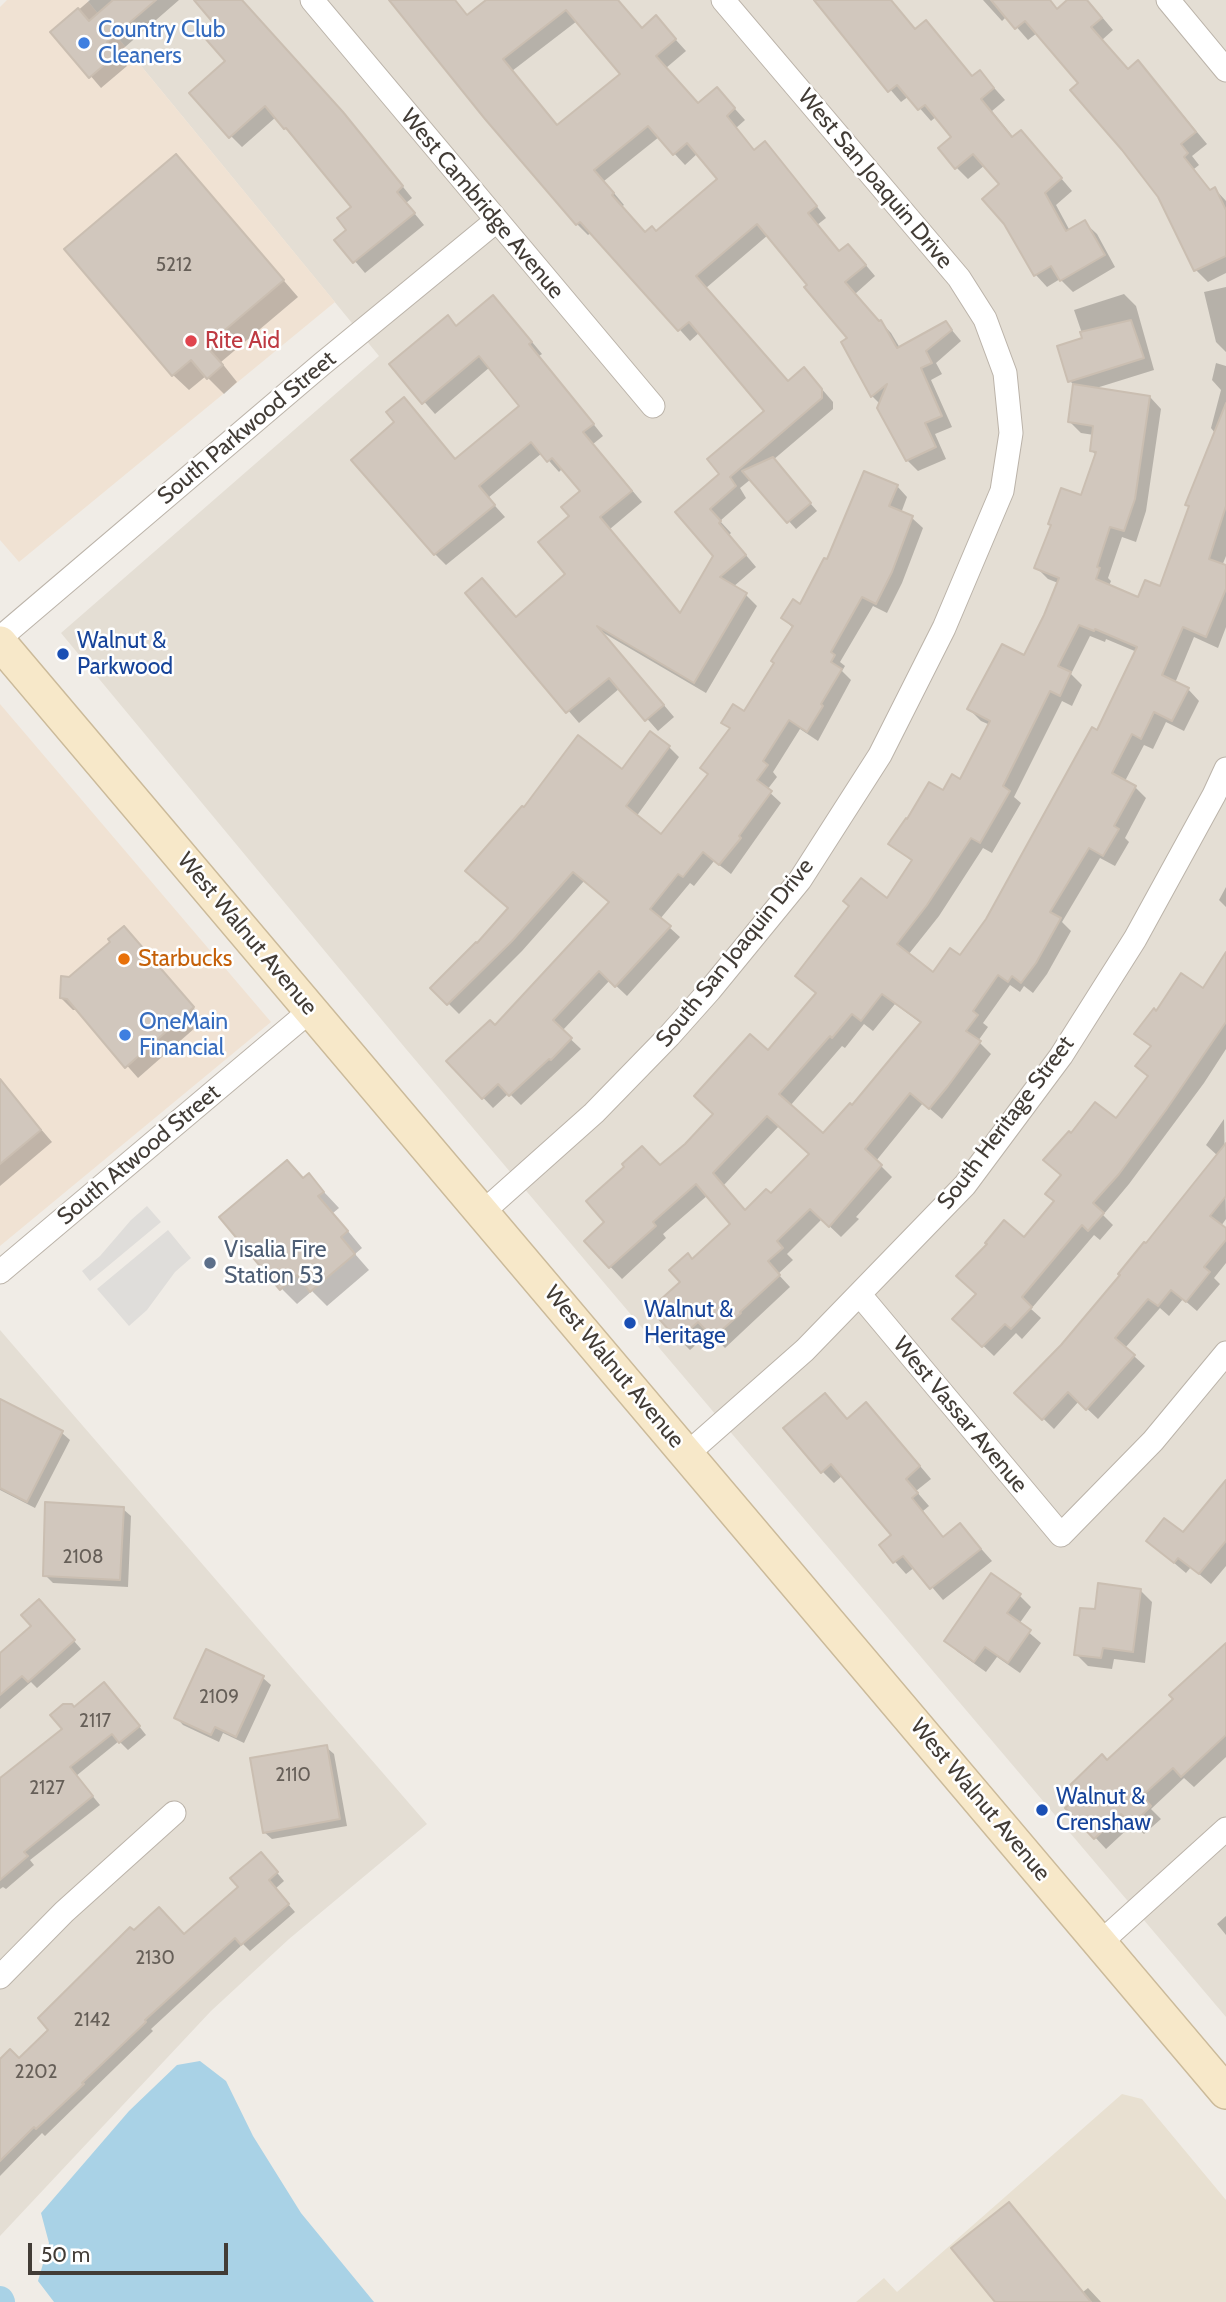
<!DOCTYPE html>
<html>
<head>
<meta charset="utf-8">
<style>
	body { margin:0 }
	#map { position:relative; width:1226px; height:2302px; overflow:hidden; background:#f0ece6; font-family:Cabin,sans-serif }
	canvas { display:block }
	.scale { position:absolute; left:28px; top:2243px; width:200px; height:32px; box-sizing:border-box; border:4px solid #423c36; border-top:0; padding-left:9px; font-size:21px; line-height:24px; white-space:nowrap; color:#423c36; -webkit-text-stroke:5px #fff; paint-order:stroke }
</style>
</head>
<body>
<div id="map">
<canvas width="1226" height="2302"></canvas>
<div class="scale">50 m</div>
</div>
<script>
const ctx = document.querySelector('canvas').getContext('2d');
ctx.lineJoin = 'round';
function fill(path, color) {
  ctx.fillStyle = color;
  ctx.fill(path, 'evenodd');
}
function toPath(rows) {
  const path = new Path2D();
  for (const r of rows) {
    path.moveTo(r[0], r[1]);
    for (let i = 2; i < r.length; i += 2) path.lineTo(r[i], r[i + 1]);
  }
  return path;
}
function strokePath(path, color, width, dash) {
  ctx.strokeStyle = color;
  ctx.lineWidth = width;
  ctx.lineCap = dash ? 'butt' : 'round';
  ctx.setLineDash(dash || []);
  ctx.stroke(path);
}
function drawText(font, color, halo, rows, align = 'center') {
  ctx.font = font + ' Cabin,sans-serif';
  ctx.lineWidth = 5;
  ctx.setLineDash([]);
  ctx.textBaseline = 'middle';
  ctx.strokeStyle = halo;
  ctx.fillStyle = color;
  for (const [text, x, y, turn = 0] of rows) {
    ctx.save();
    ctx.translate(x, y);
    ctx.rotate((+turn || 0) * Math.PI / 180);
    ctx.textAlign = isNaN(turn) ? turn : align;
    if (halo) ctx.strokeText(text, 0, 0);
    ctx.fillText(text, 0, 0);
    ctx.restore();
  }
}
const residential = toPath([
	[87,0,1226,0,1226,2017,406,1049,61,633,379,356],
	[0,1330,427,1824,289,1939,211,2011,0,2236]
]);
const commercial = toPath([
	[7,0,87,0,335,302,19,562,0,540,0,7],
	[0,704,271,1022,0,1246]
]);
const education = toPath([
	[1122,2094,1142,2099,1226,2200,1226,2302,856,2302,884,2278,897,2292]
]);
const parking = toPath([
	[147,1206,161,1222,90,1281,82,1271,100,1256,131,1220],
	[168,1230,191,1258,175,1272,147,1310,129,1326,97,1289]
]);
const water = toPath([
	[200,2061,226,2081,253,2136,301,2213,374,2302,54,2302,38,2281,49,2243,41,2213,129,2111,177,2065]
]);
const shadow = toPath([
	[90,0,179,0,117,54,127,66,101,88,53,32],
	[196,0,242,0,354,126,412,198,406,203,424,225,365,273,337,240,349,231,353,208,276,117,242,147,231,136,227,61,218,27],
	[390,0,454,0,468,17,489,0,618,0,643,29,656,18,686,51,666,68,698,105,727,100,745,120,736,128,755,151,775,154,826,218,817,225,840,253,859,257,875,276,855,294,891,333,900,348,946,323,961,341,936,363,942,374,931,380,952,427,935,434,946,459,918,471,907,460,880,404,872,396,843,342,850,338,768,235,706,288,789,383,815,381,833,402,833,409,773,460,817,511,796,529,751,479,740,488,746,498,720,521,731,533,729,535,756,567,733,587,746,595,757,606,706,693,602,632,674,717,658,731,620,688,579,723,467,593,517,619,568,575,571,516,583,492,563,468,559,472,542,453,488,498,505,517,446,565,435,554,456,461,522,406,490,367,435,414,392,365,457,327,504,308,542,354,539,356,603,436,593,444,642,502,610,529,681,614,715,556,678,512,721,474,766,411,700,332,690,341,592,232,588,235,577,224],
	[577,21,622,74,558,126,512,71],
	[659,137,685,165,698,153,719,179,656,233,645,234,621,207,624,205,604,181],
	[813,0,891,0,916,30,926,22,973,77,980,72,1005,100,992,111,1014,138,1032,144,1072,191,1056,205,1070,231,1085,223,1097,234,1115,267,1073,292,1060,279,1047,287,1036,275,1002,184,985,165,968,179,956,167,954,137,937,116,931,121,909,96,901,102],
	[983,0,1049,0,1058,11,1070,0,1086,0,1091,4,1113,30,1102,40,1129,71,1150,75,1207,144,1192,156,1199,165,1194,169,1211,191,1215,189,1226,201,1226,273,1208,282,1196,270,1160,196,1081,83,1037,33,1028,40,1007,16,1002,21],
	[176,156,298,297,221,362,237,382,224,394,206,376,189,390,173,375],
	[1226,287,1226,352,1216,342,1204,292],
	[1124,294,1136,306,1154,370,1093,389,1150,397,1161,409,1146,511,1136,542,1122,537,1108,578,1111,581,1109,586,1139,599,1161,588,1191,508,1187,504,1215,433,1211,428,1221,390,1212,380,1216,363,1226,366,1226,556,1222,566,1226,567,1226,627,1218,648,1194,637,1175,683,1188,689,1199,701,1184,731,1166,722,1153,749,1144,745,1125,781,1135,787,1146,798,1125,838,1129,842,1115,866,1100,858,1062,922,1071,931,1047,974,1033,993,1024,986,1020,992,1010,985,983,1023,988,1027,978,1041,991,1054,942,1119,923,1103,876,1161,892,1177,856,1217,859,1219,841,1237,822,1219,787,1254,793,1260,778,1274,790,1287,725,1348,710,1332,690,1350,679,1339,682,1282,693,1261,732,1224,708,1195,663,1234,666,1238,622,1279,586,1241,686,1145,769,1053,817,994,798,976,887,901,913,862,891,844,943,792,961,781,990,725,981,721,969,709,1024,657,1045,616,1058,583,1048,579,1036,567,1082,497,1096,455,1092,451,1094,435,1081,433,1070,422,1075,386,1070,381,1084,339,1074,310],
	[1090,636,1105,642,1106,639,1137,652,1098,732,988,920,960,958,933,975,908,955,939,916,983,848,992,853,1021,803,1014,797,1062,701,1072,706,1082,685,1071,674],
	[895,1004,922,1024,852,1108,823,1136,790,1106,842,1046,845,1048,864,1024,873,1031],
	[779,1126,811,1155,772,1196,746,1212,723,1186],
	[897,486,907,497,901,513,912,518,923,528,902,583,887,613,873,606,840,662,845,666,842,671,851,680,818,741,800,729,773,772,777,777,767,790,781,803,731,874,714,861,694,886,690,883,660,919,680,937,627,996,610,980,562,1031,581,1049,521,1105,509,1093,493,1108,448,1061,495,1027,611,903,584,881,522,951,459,1014,433,988,477,946,623,771,669,747,679,757,636,817,661,836,710,775,731,730,724,722,744,713,776,663,793,628,783,618,801,606,828,562],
	[1226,887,1226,907,1219,900],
	[136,940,204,1020,138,1078,78,1010,73,1010,61,998,69,979],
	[1226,955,1226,1049,1204,1083,1129,1184,1103,1215,1113,1225,1100,1240,1094,1235,1031,1309,1041,1318,1022,1339,1016,1333,994,1356,955,1319,1056,1202,1071,1136,1116,1120,1149,1078,1138,1066,1152,1047,1137,1034,1157,1013,1203,990],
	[0,1081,52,1142,0,1186],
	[1224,1119,1226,1219,1221,1226,1226,1230,1226,1263,1214,1278,1220,1284,1197,1311,1183,1299,1169,1316,1160,1308,1125,1348,1145,1366,1098,1419,1079,1401,1054,1429,1017,1393,1062,1347,1147,1246,1218,1156,1206,1145],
	[309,1176,339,1208,333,1213,362,1248,355,1254,369,1270,327,1306,312,1291,297,1304,281,1288,304,1180],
	[825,1395,848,1420,878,1416,931,1479,916,1491,929,1506,923,1511,944,1538,960,1525,992,1561,943,1600,915,1567,906,1574,881,1546,894,1535,843,1475,834,1483,822,1471],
	[0,1409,62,1433,70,1440,35,1508,0,1490],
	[1226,1485,1226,1566,1211,1584,1191,1567,1186,1573,1148,1541,1184,1535],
	[123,1509,131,1516,128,1587,53,1583,45,1575],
	[1140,1590,1152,1602,1145,1663,1114,1659,1112,1669,1088,1666,1076,1654,1096,1611],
	[1019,1595,1031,1607,1019,1624,1041,1643,1020,1673,997,1657,986,1672,958,1652,946,1641],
	[46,1609,81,1649,37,1688,31,1682,0,1709,0,1656,33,1626],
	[1226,1644,1226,1757,1194,1787,1184,1778,1151,1809,1161,1819,1144,1834,1133,1824,1106,1849,1068,1808,1107,1762,1176,1699],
	[207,1651,263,1678,271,1685,244,1743,223,1733,219,1742,183,1725,176,1717],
	[112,1692,146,1735,128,1750,119,1741,76,1776,100,1805,30,1860,34,1865,6,1889,3,1887,0,1889,0,1780,64,1729,74,1709],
	[326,1747,334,1754,347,1826,272,1839,264,1832],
	[268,1862,284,1881,275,1889,295,1912,250,1951,243,1944,151,2029,153,2031,45,2136,42,2133,0,2176,0,2062,19,2061,51,2030,134,1933,184,1936],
	[1226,1916,1226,1935,1217,1924],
	[1009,2204,1083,2292,1088,2288,1101,2302,997,2302]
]);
const canal = toPath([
	[0,2300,1,2302]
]);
const building = toPath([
	[113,0,156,0,107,42,117,54,89,78,50,32,78,8,89,21,113,0],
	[194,0,242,0,343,112,403,186,397,192,415,213,353,263,334,240,346,230,337,218,351,207,286,128,284,129,265,106,229,138,189,93,225,61,204,37,216,26,194,0],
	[389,0,455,0,467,15,486,0,618,0,642,28,656,15,676,39,656,56,698,103,717,87,735,108,727,116,754,150,765,141,817,206,808,213,839,251,848,244,866,265,845,282,879,321,881,320,897,348,946,321,952,330,926,351,932,363,921,368,942,416,925,423,936,447,906,461,877,408,887,384,871,397,841,342,847,338,804,287,807,285,757,224,696,276,788,381,804,367,822,389,822,398,730,477,736,486,710,509,721,521,719,523,746,555,720,577,747,593,694,683,597,626,664,705,645,721,609,678,566,713,465,593,482,578,516,617,565,574,538,542,569,516,561,507,580,491,552,458,547,462,531,442,479,486,495,505,434,555,351,460,394,422,386,412,404,397,455,459,519,406,479,356,422,404,389,364,448,315,456,326,493,295,532,342,529,344,594,424,583,432,632,491,600,517,680,613,713,556,675,512,719,474,707,459,764,411,689,322,678,331,580,222,576,225,485,119,389,0],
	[566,10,620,74,557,125,503,59,566,10],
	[648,126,673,155,687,143,717,179,656,231,652,226,645,232,612,195,614,193,594,170,648,126],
	[814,0,891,0,915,29,926,20,972,76,980,70,994,88,981,99,1012,137,1021,130,1062,178,1045,193,1066,231,1085,220,1105,255,1060,281,1051,266,1034,276,1004,224,982,199,999,184,973,154,955,169,938,148,951,137,925,105,918,110,897,85,888,92,814,0],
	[991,0,1050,0,1057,9,1067,0,1087,0,1102,18,1091,27,1128,69,1138,60,1196,132,1181,144,1188,153,1184,157,1210,190,1215,187,1226,210,1226,256,1194,271,1158,197,1122,150,1070,90,1078,83,1025,21,1015,29,991,0],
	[176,154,284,280,206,346,223,365,207,379,191,360,172,376,64,249,176,154],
	[1131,320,1144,358,1068,382,1057,346,1082,338,1080,332,1131,320],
	[1073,384,1150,396,1135,499,1124,531,1110,527,1097,567,1100,568,1096,579,1138,597,1145,580,1160,586,1189,506,1185,505,1226,403,1226,506,1209,559,1226,565,1226,589,1206,637,1183,627,1162,675,1189,688,1172,721,1154,712,1141,739,1132,734,1112,773,1136,786,1114,826,1119,829,1103,856,1089,848,1050,912,1061,918,1036,963,1021,983,1012,976,1008,982,998,975,973,1011,978,1015,966,1031,981,1041,948,1086,929,1109,910,1093,865,1149,882,1165,829,1227,810,1209,777,1241,783,1248,768,1261,780,1275,740,1312,741,1313,713,1338,698,1322,678,1340,650,1309,680,1282,669,1270,688,1253,692,1259,730,1224,696,1184,653,1222,656,1226,609,1268,584,1241,604,1222,586,1201,624,1167,622,1164,642,1146,660,1165,685,1144,713,1114,694,1096,750,1034,768,1050,816,993,795,976,849,906,843,901,861,878,887,898,912,860,888,844,906,818,907,819,929,782,943,790,952,774,960,779,990,721,967,709,1002,644,1024,655,1044,615,1059,578,1034,568,1051,525,1048,524,1061,488,1081,495,1096,452,1090,451,1093,426,1068,422,1073,384],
	[1079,625,1094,631,1095,629,1137,647,1097,730,1092,727,986,919,960,955,950,948,933,972,897,944,927,905,971,838,980,843,1010,791,1003,786,1050,691,1060,696,1071,672,1058,666,1079,625],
	[882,994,921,1022,852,1105,850,1103,823,1133,779,1094,830,1036,832,1038,852,1014,861,1021,882,994],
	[767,1116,809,1154,771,1193,766,1189,745,1210,713,1173,767,1116],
	[773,457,811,503,787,523,742,471,773,457],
	[864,471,898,485,889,506,913,516,892,572,876,604,862,597,831,652,835,655,831,662,842,669,821,704,823,706,807,732,789,720,763,761,768,765,757,780,772,791,739,836,741,838,719,865,703,852,683,877,678,874,650,909,671,926,615,987,599,971,553,1020,572,1038,551,1060,549,1059,509,1096,498,1084,482,1099,446,1061,490,1020,495,1025,609,902,573,872,512,941,447,1005,430,988,476,942,477,943,508,908,465,871,522,806,524,807,578,735,622,769,650,731,670,746,626,806,661,834,708,774,700,768,730,728,721,723,733,704,744,711,774,663,771,661,793,626,781,618,793,599,800,604,824,558,827,559,864,471],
	[124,926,194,1007,125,1068,67,999,60,998,61,976,69,977,110,942,108,939,124,926],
	[1226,952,1226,1022,1166,1110,1119,1174,1093,1203,1104,1213,1088,1231,1082,1225,1022,1297,1032,1307,1011,1329,1005,1324,982,1347,952,1319,976,1294,956,1276,987,1244,985,1243,1004,1220,1024,1237,1054,1201,1045,1194,1061,1175,1043,1160,1069,1131,1071,1133,1095,1102,1116,1118,1148,1076,1135,1066,1151,1046,1134,1034,1154,1008,1156,1011,1181,973,1203,988,1226,952],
	[0,1079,41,1130,0,1164,0,1079],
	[1226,1143,1226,1196,1210,1216,1226,1228,1226,1240,1204,1267,1210,1272,1186,1302,1171,1290,1158,1306,1148,1299,1115,1338,1135,1355,1086,1410,1068,1392,1042,1420,1014,1393,1061,1345,1120,1275,1118,1274,1144,1242,1146,1243,1226,1143],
	[287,1160,303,1178,309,1173,324,1192,318,1196,348,1231,341,1237,355,1254,310,1292,297,1275,280,1290,219,1217,287,1160],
	[825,1393,847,1419,866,1402,920,1466,906,1479,918,1493,912,1498,943,1537,960,1523,981,1549,930,1589,903,1556,893,1563,879,1545,891,1535,831,1464,821,1473,783,1428,825,1393],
	[0,1399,63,1431,27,1502,0,1488,0,1399],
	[1226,1480,1226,1541,1199,1574,1178,1558,1174,1563,1146,1541,1164,1518,1183,1532,1226,1480],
	[45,1502,124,1507,120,1580,43,1576,45,1502],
	[991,1573,1021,1594,1007,1613,1031,1630,1008,1663,985,1647,974,1662,944,1641,991,1573],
	[1098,1583,1141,1589,1133,1652,1103,1648,1101,1658,1074,1655,1080,1608,1095,1609,1098,1583],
	[39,1599,75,1640,28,1682,22,1676,0,1695,0,1653,31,1626,21,1615,39,1599],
	[1226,1643,1226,1735,1181,1777,1173,1768,1142,1796,1151,1806,1132,1825,1121,1814,1094,1839,1065,1808,1073,1801,1064,1791,1102,1754,1107,1760,1173,1699,1169,1695,1226,1643],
	[206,1649,264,1676,236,1737,215,1727,211,1735,174,1718,206,1649],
	[104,1682,140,1726,119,1743,112,1734,70,1767,93,1796,24,1852,28,1856,0,1880,0,1778,62,1729,50,1715,63,1704,72,1704,74,1707,104,1682],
	[327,1745,340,1819,263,1833,250,1758,327,1745],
	[261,1852,278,1872,269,1880,289,1904,241,1945,235,1938,145,2020,146,2022,82,2083,84,2084,36,2129,34,2127,0,2161,0,2059,10,2049,19,2058,48,2030,38,2018,130,1927,134,1930,159,1907,184,1934,238,1887,230,1878,261,1852],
	[1009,2202,1091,2302,995,2302,951,2248,1009,2202]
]);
const minor = toPath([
	[312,0,653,406],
	[1168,0,1226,70],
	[0,638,322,364,496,221],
	[483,1212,594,1113,669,1036,710,990,800,880,880,755,944,628,1002,491,1011,433,1005,373,985,319,959,278,723,0],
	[0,1272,311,1010],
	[860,1295,1061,1535,1153,1441,1226,1353],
	[687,1454,805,1350,965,1185,1061,1056,1135,939,1214,795,1226,769],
	[1100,1943,1226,1829],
	[0,1977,64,1912,174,1813]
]);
const secondary = toPath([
	[0,643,1226,2092]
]);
const markers = [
	[84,43,7,"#3f7fe0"],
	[191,341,7,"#e0444e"],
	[63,654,7,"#1a4fb4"],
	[124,959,7,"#e8710a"],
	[125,1035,7,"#3f7fe0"],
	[210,1263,7,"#5c6f8a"],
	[630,1323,7,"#1a4fb4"],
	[1042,1810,7,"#1a4fb4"]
];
const numberNames = [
	["5212",174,265],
	["2108",83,1557],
	["2109",219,1697],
	["2117",95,1721],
	["2110",293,1775],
	["2127",47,1788],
	["2130",155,1958],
	["2142",92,2020],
	["2202",36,2072]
];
const shopNames = [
	["Country Club",98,30],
	["Cleaners",98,56],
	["OneMain",139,1022],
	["Financial",139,1048]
];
const streetNames = [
	["West San Joaquin Drive",875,179,50],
	["West Cambridge Avenue",482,204,50],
	["South Parkwood Street",247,428,-40],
	["West Walnut Avenue",247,934,50],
	["South San Joaquin Drive",735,953,-51],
	["South Heritage Street",1006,1123,-53],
	["South Atwood Street",139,1155,-40],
	["West Walnut Avenue",614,1367,50],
	["West Vassar Avenue",960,1415,50],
	["West Walnut Avenue",980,1800,50]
];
const healthNames = [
	["Rite Aid",205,341]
];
const transitNames = [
	["Walnut &",77,641],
	["Parkwood",77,667],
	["Walnut &",644,1310],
	["Heritage",644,1336],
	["Walnut &",1056,1797],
	["Crenshaw",1056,1823]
];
const foodNames = [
	["Starbucks",138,959]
];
const serviceNames = [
	["Visalia Fire",224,1250],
	["Station 53",224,1276]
];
fill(residential, '#e4ded4');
fill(commercial, '#f0e2d3');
fill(education, '#e8e0d1');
fill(parking, '#dfddda');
fill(water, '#a9d2e6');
fill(shadow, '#0003');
strokePath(canal, '#a9d2e6', 28);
fill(building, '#d1c7bd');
strokePath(building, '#cabeb1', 2);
strokePath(minor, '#bbb3a9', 25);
strokePath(secondary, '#cbba9a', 36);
strokePath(minor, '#fff', 23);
strokePath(secondary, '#f7e8c9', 33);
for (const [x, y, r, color] of markers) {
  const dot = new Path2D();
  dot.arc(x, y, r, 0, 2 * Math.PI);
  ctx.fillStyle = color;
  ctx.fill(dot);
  strokePath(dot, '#fff', 2.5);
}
drawText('19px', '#665f58', null, numberNames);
drawText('23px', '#366cbe', '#fff', shopNames, 'left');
drawText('23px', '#423c36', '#fff', streetNames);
drawText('23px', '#be3a42', '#fff', healthNames, 'left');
drawText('23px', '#164399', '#fff', transitNames, 'left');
drawText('23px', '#c56008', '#fff', foodNames, 'left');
drawText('23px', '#4e5e75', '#fff', serviceNames, 'left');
</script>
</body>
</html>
